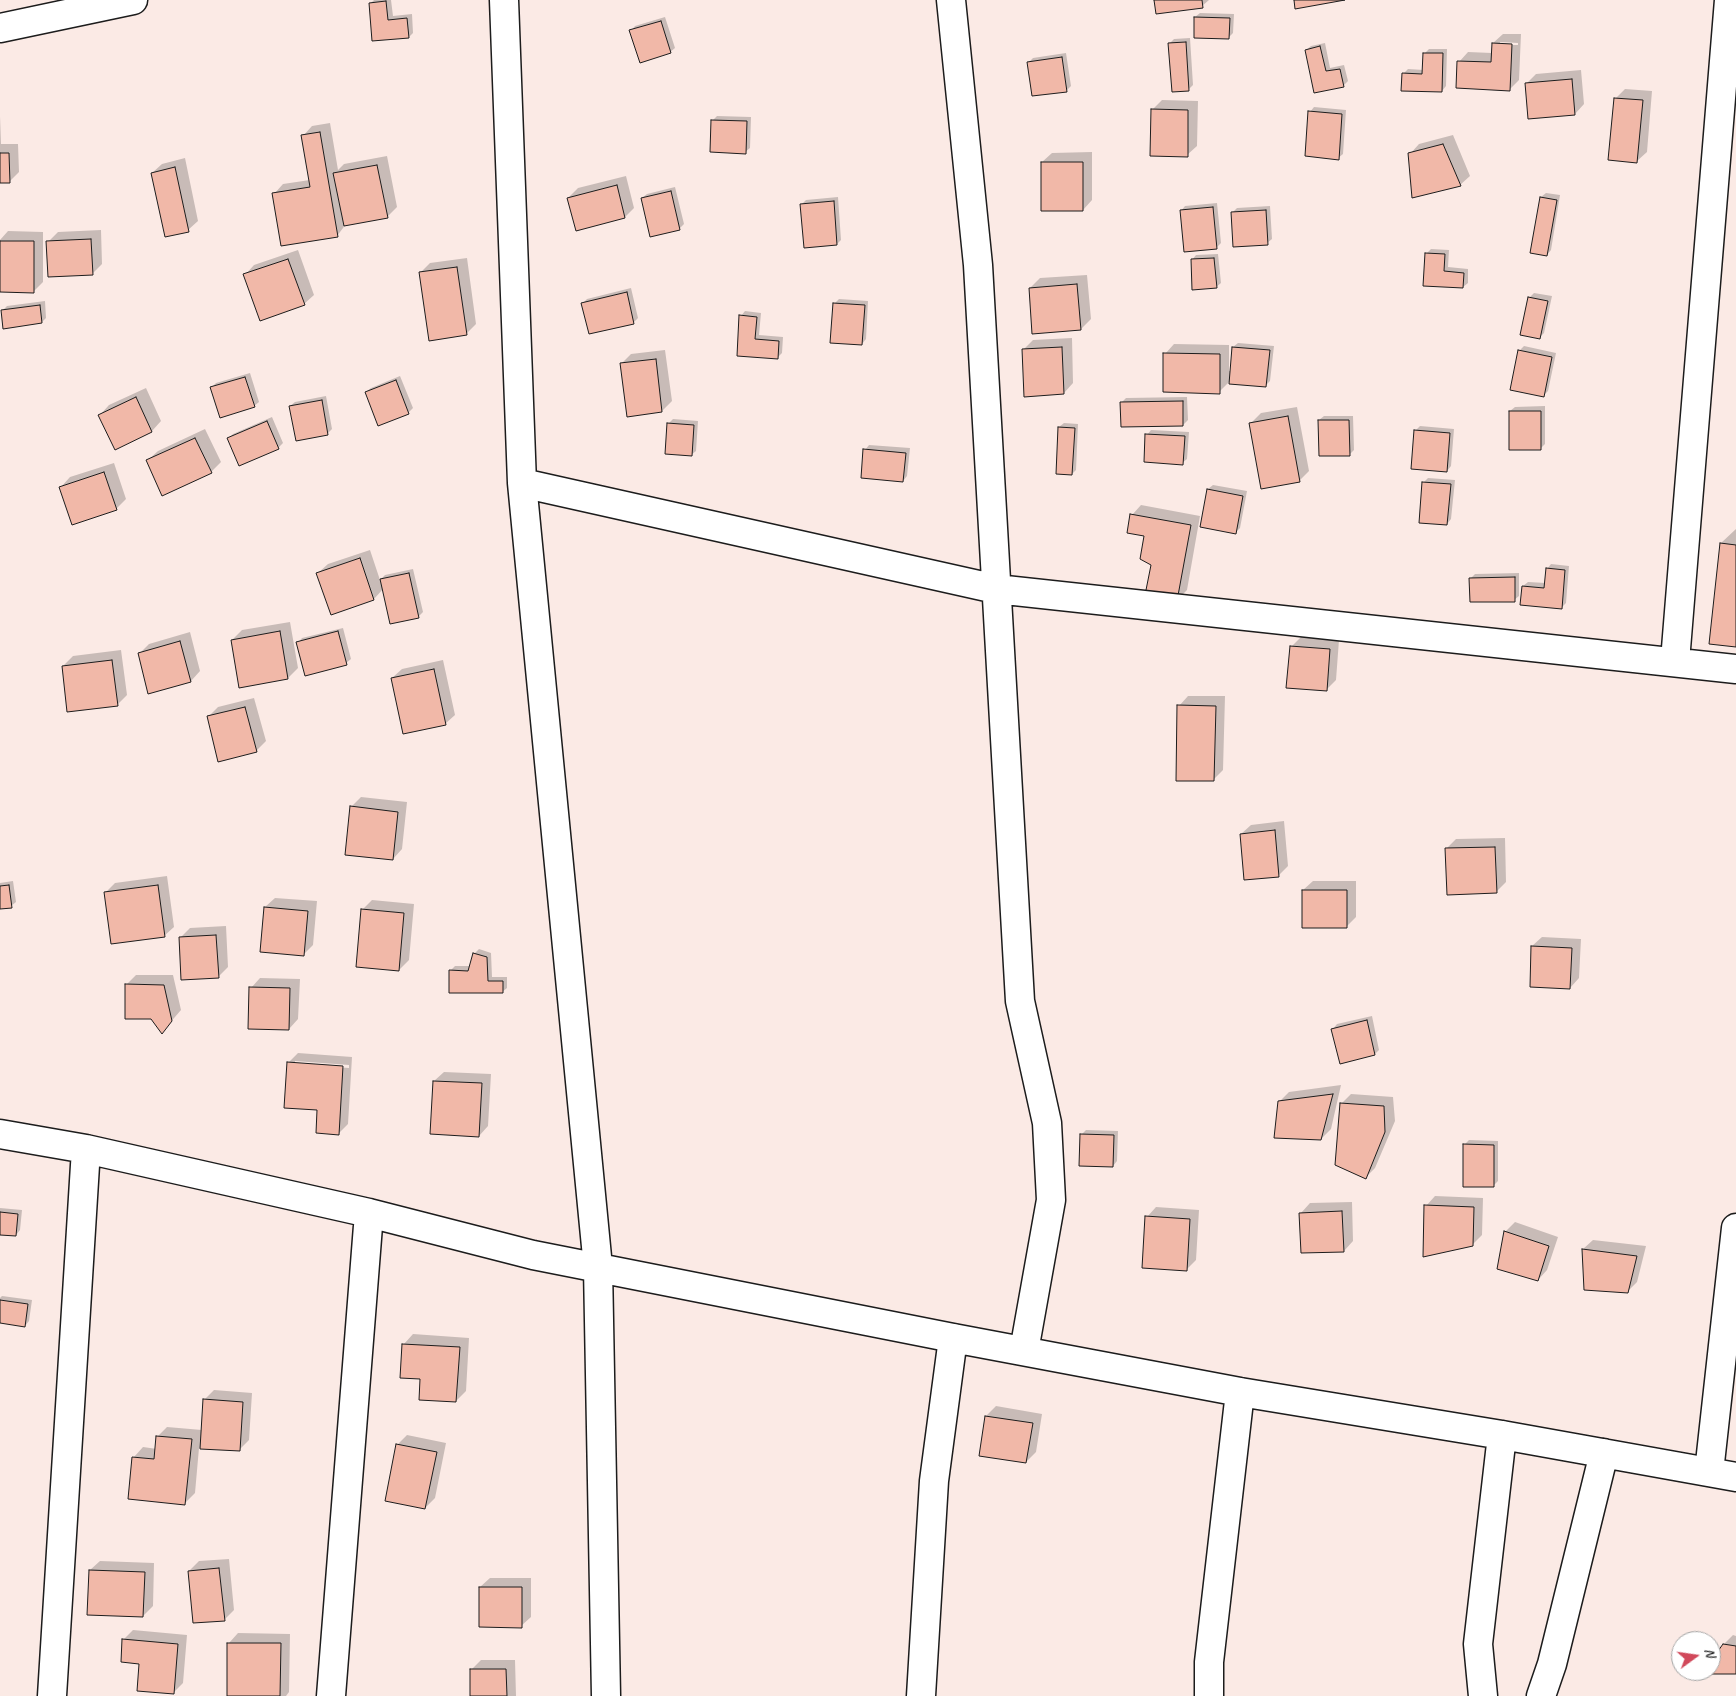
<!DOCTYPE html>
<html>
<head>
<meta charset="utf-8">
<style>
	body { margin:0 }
	#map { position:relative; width:1736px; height:1696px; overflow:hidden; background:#fbeae5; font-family:Caveat,sans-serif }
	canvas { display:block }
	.north { position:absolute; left:1671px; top:1631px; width:50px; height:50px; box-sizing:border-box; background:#fff; border:1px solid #a4a4a4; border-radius:50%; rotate:76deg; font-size:14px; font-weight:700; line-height:20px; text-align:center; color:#1c1c1c }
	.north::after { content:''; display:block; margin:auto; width:18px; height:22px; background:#d1495b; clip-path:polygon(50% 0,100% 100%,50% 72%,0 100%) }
</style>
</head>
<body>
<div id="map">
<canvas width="1736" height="1696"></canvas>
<div class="north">N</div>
</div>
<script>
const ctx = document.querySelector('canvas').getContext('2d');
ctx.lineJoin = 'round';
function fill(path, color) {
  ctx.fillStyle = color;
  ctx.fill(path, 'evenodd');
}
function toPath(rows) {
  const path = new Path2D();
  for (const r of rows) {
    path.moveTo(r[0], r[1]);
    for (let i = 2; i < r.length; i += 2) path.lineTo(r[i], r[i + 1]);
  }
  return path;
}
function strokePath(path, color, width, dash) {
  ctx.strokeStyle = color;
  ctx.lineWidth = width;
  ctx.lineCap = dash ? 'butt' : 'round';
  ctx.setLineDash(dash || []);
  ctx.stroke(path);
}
const shadow = toPath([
	[374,0,391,0,393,16,412,14,413,33,409,37,373,40,371,3],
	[1155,0,1209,0,1202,6],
	[1200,13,1234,14,1233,33,1228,38,1195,17],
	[665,17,675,48,670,52,631,31,635,26],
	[1503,34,1521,34,1519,80,1509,90,1459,62,1468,52,1492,53,1493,43],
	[1500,42,1518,43,1518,45,1500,45],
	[1190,38,1193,85,1189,89,1169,44,1174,39],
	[1325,43,1330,68,1344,65,1348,81,1343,86,1315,92,1306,50,1311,46],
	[1429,49,1447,49,1446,86,1442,91,1403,74,1408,69,1424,70,1424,54],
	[1066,53,1071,86,1067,90,1028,63,1033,58],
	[1581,70,1584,104,1575,114,1526,84,1536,74],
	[1625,89,1652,91,1647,152,1637,161,1615,99],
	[1162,100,1198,101,1197,146,1187,155,1152,110],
	[1314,107,1346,110,1343,154,1338,158,1310,112],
	[0,116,1,144,18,144,19,172,9,182,0,182],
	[717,116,751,117,750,148,745,152,712,121],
	[330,123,338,170,344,164,387,156,397,207,387,217,346,224,337,236,274,194,283,184,310,180,303,136,312,126],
	[1453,135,1470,176,1460,185,1410,154,1419,144],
	[1092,152,1092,200,1083,210,1042,162,1052,153],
	[185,158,198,221,188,230,152,173,162,164],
	[626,176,634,208,625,217,568,198,578,188],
	[675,187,684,224,679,229,642,198,647,194],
	[1546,193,1560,195,1551,250,1547,255,1532,252,1541,197],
	[838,197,841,240,837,244,802,204,806,200],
	[1217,203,1221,243,1216,248,1181,211,1185,206],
	[1270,206,1272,239,1267,243,1233,212,1237,208],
	[101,230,102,264,92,274,48,242,58,232],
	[8,231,43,232,43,282,34,291,0,291,0,240],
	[1431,249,1449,250,1448,267,1468,269,1468,283,1463,287,1424,285,1426,254],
	[298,250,314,295,304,304,245,275,254,265],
	[1218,254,1221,283,1216,287,1192,260,1196,255],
	[467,258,476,324,466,334,420,273,430,263],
	[1087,275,1091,319,1081,329,1030,288,1040,278],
	[631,288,638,318,633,323,583,303,587,299],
	[1534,293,1552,296,1544,333,1540,337,1530,297],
	[839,299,868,301,866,339,862,344,834,304],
	[45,301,46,318,42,322,2,311,7,306],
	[745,311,761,313,759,335,783,337,782,353,777,358,738,355,741,316],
	[1072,338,1073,383,1064,393,1023,350,1033,340],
	[1238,343,1274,346,1270,381,1265,386,1229,382,1219,392,1165,354,1174,344,1229,345,1229,371,1231,371,1233,347],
	[1524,346,1556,353,1548,391,1543,396,1519,351],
	[665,350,672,401,662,411,628,415,621,364,631,354],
	[250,373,259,402,254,406,212,387,216,383],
	[400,376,413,408,408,413,366,392,371,388],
	[146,388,161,421,152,431,115,448,100,415,109,405],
	[326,396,332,429,327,434,290,406,295,402],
	[1187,397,1188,420,1183,425,1121,403,1126,398],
	[1545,406,1545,444,1541,448,1510,411,1515,407],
	[1297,407,1309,471,1299,481,1251,423,1261,413],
	[1324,416,1353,416,1354,450,1350,454,1319,420],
	[272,417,283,443,278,448,229,438,233,434],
	[673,419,698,421,696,451,691,455,668,424],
	[1064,423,1078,424,1076,470,1072,474,1059,427],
	[1420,426,1454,429,1451,466,1447,471,1415,431],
	[205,429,221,462,211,472,148,460,158,451],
	[1151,430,1189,432,1187,459,1182,463,1147,435],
	[869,445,910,448,907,476,903,481,865,450],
	[114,463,126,499,116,509,61,487,70,477],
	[1428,478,1455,480,1451,519,1447,524,1424,482],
	[1213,485,1247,491,1240,528,1235,533,1208,489],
	[1141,505,1200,516,1187,590,1177,600,1153,564,1146,535,1132,515],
	[1736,529,1736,646,1721,543],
	[370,550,380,580,385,575,413,569,423,612,418,617,383,589,374,599,331,613,318,573,328,564],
	[1551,564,1569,566,1566,603,1561,608,1523,586,1528,582,1546,583,1547,569],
	[1519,573,1519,596,1514,600,1470,579,1475,574],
	[290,622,298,668,288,678,240,686,232,640,242,630],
	[343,628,351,659,346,663,298,643,302,638],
	[190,632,200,671,191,681,149,692,139,654,149,644],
	[1301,637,1339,640,1336,680,1326,690,1291,647],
	[121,650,127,695,118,704,63,666,73,656],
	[443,660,455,715,445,724,392,678,402,669],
	[1188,696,1225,696,1223,770,1213,780,1179,706],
	[254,698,266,741,256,751,208,717,218,707],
	[361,797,407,802,402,849,393,859,351,807],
	[1284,821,1288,866,1278,876,1241,834,1251,825],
	[1505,838,1506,882,1496,892,1446,849,1456,839],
	[167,876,174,927,164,936,105,893,115,883],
	[13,881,16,902,11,906,0,908,0,883],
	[1313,881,1356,881,1356,917,1346,927,1303,890],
	[275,898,317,901,313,945,303,955,265,907],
	[372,900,414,904,409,960,399,970,362,910],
	[226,926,228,967,218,977,180,938,190,928],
	[1542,937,1581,939,1579,978,1570,988,1532,946],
	[479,949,491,953,492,977,507,977,507,988,502,992,450,971,455,966,471,966,474,954],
	[136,975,173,975,181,1010,162,1032,127,984],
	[260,978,300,979,298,1019,289,1029,251,988],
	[1372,1016,1379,1050,1375,1054,1333,1029,1337,1024],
	[298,1053,352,1057,348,1124,338,1134,318,1109,288,1063],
	[295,1061,349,1065,349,1068,295,1064],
	[444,1072,491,1074,488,1126,479,1136,434,1081],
	[1341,1085,1331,1129,1321,1139,1279,1102,1289,1092],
	[1351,1094,1393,1097,1395,1121,1375,1168,1365,1178,1341,1104],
	[1086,1130,1118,1131,1117,1161,1113,1166,1081,1135],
	[1469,1140,1498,1141,1498,1181,1493,1186,1464,1145],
	[1435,1196,1483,1198,1482,1235,1472,1245,1426,1206],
	[1352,1202,1353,1241,1344,1251,1301,1213,1310,1203],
	[1156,1207,1199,1210,1196,1260,1186,1270,1147,1217],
	[0,1208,22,1210,20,1230,16,1235,0,1234],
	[1515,1222,1558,1237,1547,1270,1538,1280,1505,1232],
	[1593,1240,1646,1246,1637,1282,1627,1292,1583,1249],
	[2,1296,32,1300,29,1321,25,1326,0,1322,0,1298],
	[413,1334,469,1338,466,1391,456,1401,404,1344],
	[214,1390,252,1393,249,1440,239,1450,199,1448,195,1493,185,1503,134,1457,143,1447,157,1449,158,1436,167,1427,202,1430,204,1400],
	[996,1406,1042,1414,1036,1452,1026,1462,986,1416],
	[407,1435,446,1443,435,1498,425,1508,397,1445],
	[229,1559,234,1610,224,1620,189,1571,199,1561],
	[100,1561,154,1563,153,1606,143,1616,90,1570],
	[490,1578,531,1578,531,1617,521,1626,480,1587],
	[133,1630,187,1635,183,1683,173,1693,141,1663,123,1640],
	[238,1633,290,1634,289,1692,286,1696,228,1696,229,1643],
	[1733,1635,1736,1636,1736,1672,1705,1671,1711,1671,1711,1663,1723,1645],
	[481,1660,515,1660,516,1696,472,1696,471,1670]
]);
const building = toPath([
	[1154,0,1202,0,1203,8,1156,14,1154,0],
	[1294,0,1345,0,1295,9,1294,0],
	[386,1,388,20,407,18,409,38,372,41,369,3,386,1],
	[1194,17,1230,18,1229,39,1194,38,1194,17],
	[661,21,671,53,640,63,629,30,661,21],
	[1186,42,1189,91,1172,92,1168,43,1186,42],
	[1492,43,1512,44,1510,91,1456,88,1457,61,1491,62,1492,43],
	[1320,46,1326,71,1340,69,1344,87,1314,93,1305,50,1320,46],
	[1423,53,1443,53,1442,92,1401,91,1402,73,1422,74,1423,53],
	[1062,57,1067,92,1032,96,1027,62,1062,57],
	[1572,79,1575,115,1528,119,1525,83,1572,79],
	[1614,98,1643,100,1637,163,1608,160,1614,98],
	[1151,109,1188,110,1188,157,1150,156,1151,109],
	[1308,111,1342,114,1339,160,1305,156,1308,111],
	[711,120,747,121,746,154,710,152,711,120],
	[320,132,338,237,281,246,272,193,310,187,301,135,320,132],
	[1443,144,1461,186,1412,198,1408,153,1443,144],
	[0,153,9,153,10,183,0,183,0,153],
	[1041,162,1083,162,1083,211,1041,211,1041,162],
	[377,165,388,218,344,226,333,173,377,165],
	[175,167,189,232,165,237,151,173,175,167],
	[617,185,625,218,576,231,567,198,617,185],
	[671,191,680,230,650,237,641,198,671,191],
	[1540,197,1557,200,1547,256,1530,253,1540,197],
	[834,201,837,245,804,248,800,204,834,201],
	[1213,207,1217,249,1184,252,1180,210,1213,207],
	[1266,210,1268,245,1233,247,1231,212,1266,210],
	[91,239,93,275,48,277,46,241,91,239],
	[0,241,34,241,34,293,0,292,0,241],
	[1425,253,1445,254,1444,271,1464,273,1463,288,1423,286,1425,253],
	[1214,258,1217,288,1192,290,1191,259,1214,258],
	[288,259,305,305,260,321,243,274,288,259],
	[457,267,467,335,429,341,419,272,457,267],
	[1077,284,1081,330,1032,334,1029,288,1077,284],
	[627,292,634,324,589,334,581,303,627,292],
	[1528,297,1548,301,1540,339,1520,335,1528,297],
	[833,303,865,305,862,345,830,343,833,303],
	[40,305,42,323,3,329,1,310,40,305],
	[739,315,757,317,755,339,779,341,778,359,737,356,739,315],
	[1062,347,1064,394,1024,397,1022,349,1062,347],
	[1232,347,1270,350,1266,387,1229,384,1232,347],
	[1518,350,1552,357,1544,397,1510,390,1518,350],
	[1163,353,1220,354,1220,394,1163,392,1163,353],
	[656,359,662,412,627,417,620,363,656,359],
	[245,377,255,407,220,418,210,387,245,377],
	[396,380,409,414,378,426,365,392,396,380],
	[136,397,152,432,115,450,98,415,136,397],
	[322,400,328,435,296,441,289,406,322,400],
	[1183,401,1183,426,1121,427,1120,402,1183,401],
	[1509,411,1541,411,1541,450,1509,450,1509,411],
	[1288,416,1300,482,1261,489,1249,423,1288,416],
	[1318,420,1349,420,1350,456,1319,456,1318,420],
	[267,421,279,449,239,466,227,438,267,421],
	[667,423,694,425,692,456,665,454,667,423],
	[1058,427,1075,428,1072,475,1056,474,1058,427],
	[1414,430,1450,433,1447,472,1411,469,1414,430],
	[1145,434,1185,436,1183,465,1144,462,1145,434],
	[195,438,212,473,162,496,146,460,195,438],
	[863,449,906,453,903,482,861,478,863,449],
	[104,472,117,510,72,525,59,487,104,472],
	[1422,482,1451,484,1447,525,1419,523,1422,482],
	[1207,489,1243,496,1236,534,1200,527,1207,489],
	[1130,514,1191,525,1177,601,1145,595,1151,565,1140,559,1144,536,1127,533,1130,514],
	[1720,543,1736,545,1736,647,1709,644,1720,543],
	[360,558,374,600,331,615,316,573,360,558],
	[1546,568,1565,570,1562,609,1520,605,1522,586,1544,588,1546,568],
	[409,573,419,618,390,624,380,579,409,573],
	[1515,577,1515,602,1470,602,1469,578,1515,577],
	[280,631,288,679,239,688,231,640,280,631],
	[338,631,347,665,305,676,296,642,338,631],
	[180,641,191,682,148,694,138,653,180,641],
	[1290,646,1330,649,1327,691,1286,688,1290,646],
	[112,660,118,706,67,712,62,666,112,660],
	[434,669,446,725,403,734,391,678,434,669],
	[1177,705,1216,706,1214,781,1176,781,1177,705],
	[245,707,257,752,218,762,207,716,245,707],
	[350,806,398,812,393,860,345,855,350,806],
	[1275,830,1279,877,1244,880,1240,834,1275,830],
	[1495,847,1497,893,1447,895,1445,848,1495,847],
	[9,885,12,908,0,909,0,886,9,885],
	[158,885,165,937,111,944,104,892,158,885],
	[1302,890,1347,890,1347,928,1302,928,1302,890],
	[264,907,308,911,304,956,260,952,264,907],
	[361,909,404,913,399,971,356,967,361,909],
	[216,935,219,978,181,980,179,937,216,935],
	[1531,946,1572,948,1570,989,1530,987,1531,946],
	[473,953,487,957,488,981,503,981,503,993,449,993,449,970,468,971,473,953],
	[125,984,164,985,172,1021,162,1034,151,1019,125,1019,125,984],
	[249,987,290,988,289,1030,248,1029,249,987],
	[1367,1020,1375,1055,1340,1064,1331,1029,1367,1020],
	[287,1062,343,1066,339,1135,316,1133,317,1110,284,1108,287,1062],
	[433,1081,482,1083,479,1137,430,1134,433,1081],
	[1333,1094,1321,1140,1274,1138,1278,1101,1333,1094],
	[1340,1103,1384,1106,1385,1132,1366,1179,1335,1165,1340,1103],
	[1080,1134,1114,1135,1113,1167,1079,1166,1080,1134],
	[1463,1144,1494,1145,1494,1187,1463,1187,1463,1144],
	[1424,1205,1474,1207,1473,1246,1423,1257,1424,1205],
	[1342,1211,1344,1252,1301,1253,1299,1213,1342,1211],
	[0,1212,18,1214,16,1236,0,1235,0,1212],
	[1145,1216,1190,1219,1187,1271,1142,1268,1145,1216],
	[1504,1231,1549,1246,1538,1281,1497,1269,1504,1231],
	[1582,1249,1637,1256,1628,1293,1584,1290,1582,1249],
	[0,1300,28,1304,25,1327,0,1323,0,1300],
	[402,1344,460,1347,456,1402,419,1400,420,1379,400,1378,402,1344],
	[203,1399,243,1402,240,1451,200,1449,203,1399],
	[985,1416,1033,1423,1026,1463,979,1456,985,1416],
	[156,1436,192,1439,185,1505,128,1499,132,1457,154,1459,156,1436],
	[396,1444,437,1452,425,1509,385,1501,396,1444],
	[219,1568,225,1621,193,1623,188,1571,219,1568],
	[89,1570,145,1572,143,1617,87,1615,89,1570],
	[479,1587,522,1587,522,1628,479,1627,479,1587],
	[122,1639,178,1644,174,1694,137,1691,139,1664,121,1662,122,1639],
	[227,1643,281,1643,280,1696,227,1696,227,1643],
	[1723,1644,1736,1646,1736,1674,1701,1674,1704,1671,1711,1671,1711,1661,1723,1644],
	[470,1669,506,1669,507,1696,470,1696,470,1669]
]);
const street = toPath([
	[504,0,522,483,598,1267,606,1696],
	[951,0,978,265,1020,1001,1047,1123,1051,1200,1024,1351],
	[0,28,133,0],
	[522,483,996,589,1736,669],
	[1675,661,1729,0],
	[0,1134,86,1149,369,1213,533,1255,953,1338,1240,1392,1502,1435,1736,1477],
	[1709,1472,1736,1228],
	[52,1696,86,1149],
	[331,1696,369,1213],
	[921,1696,934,1481,953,1338],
	[1209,1696,1209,1662,1240,1392],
	[1483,1696,1478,1644,1502,1435],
	[1541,1696,1552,1664,1604,1453]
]);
fill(shadow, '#0003');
fill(building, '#f1b8a8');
strokePath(building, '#1c1c1c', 1);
strokePath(street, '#1c1c1c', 31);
strokePath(street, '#fff', 28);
</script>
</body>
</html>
